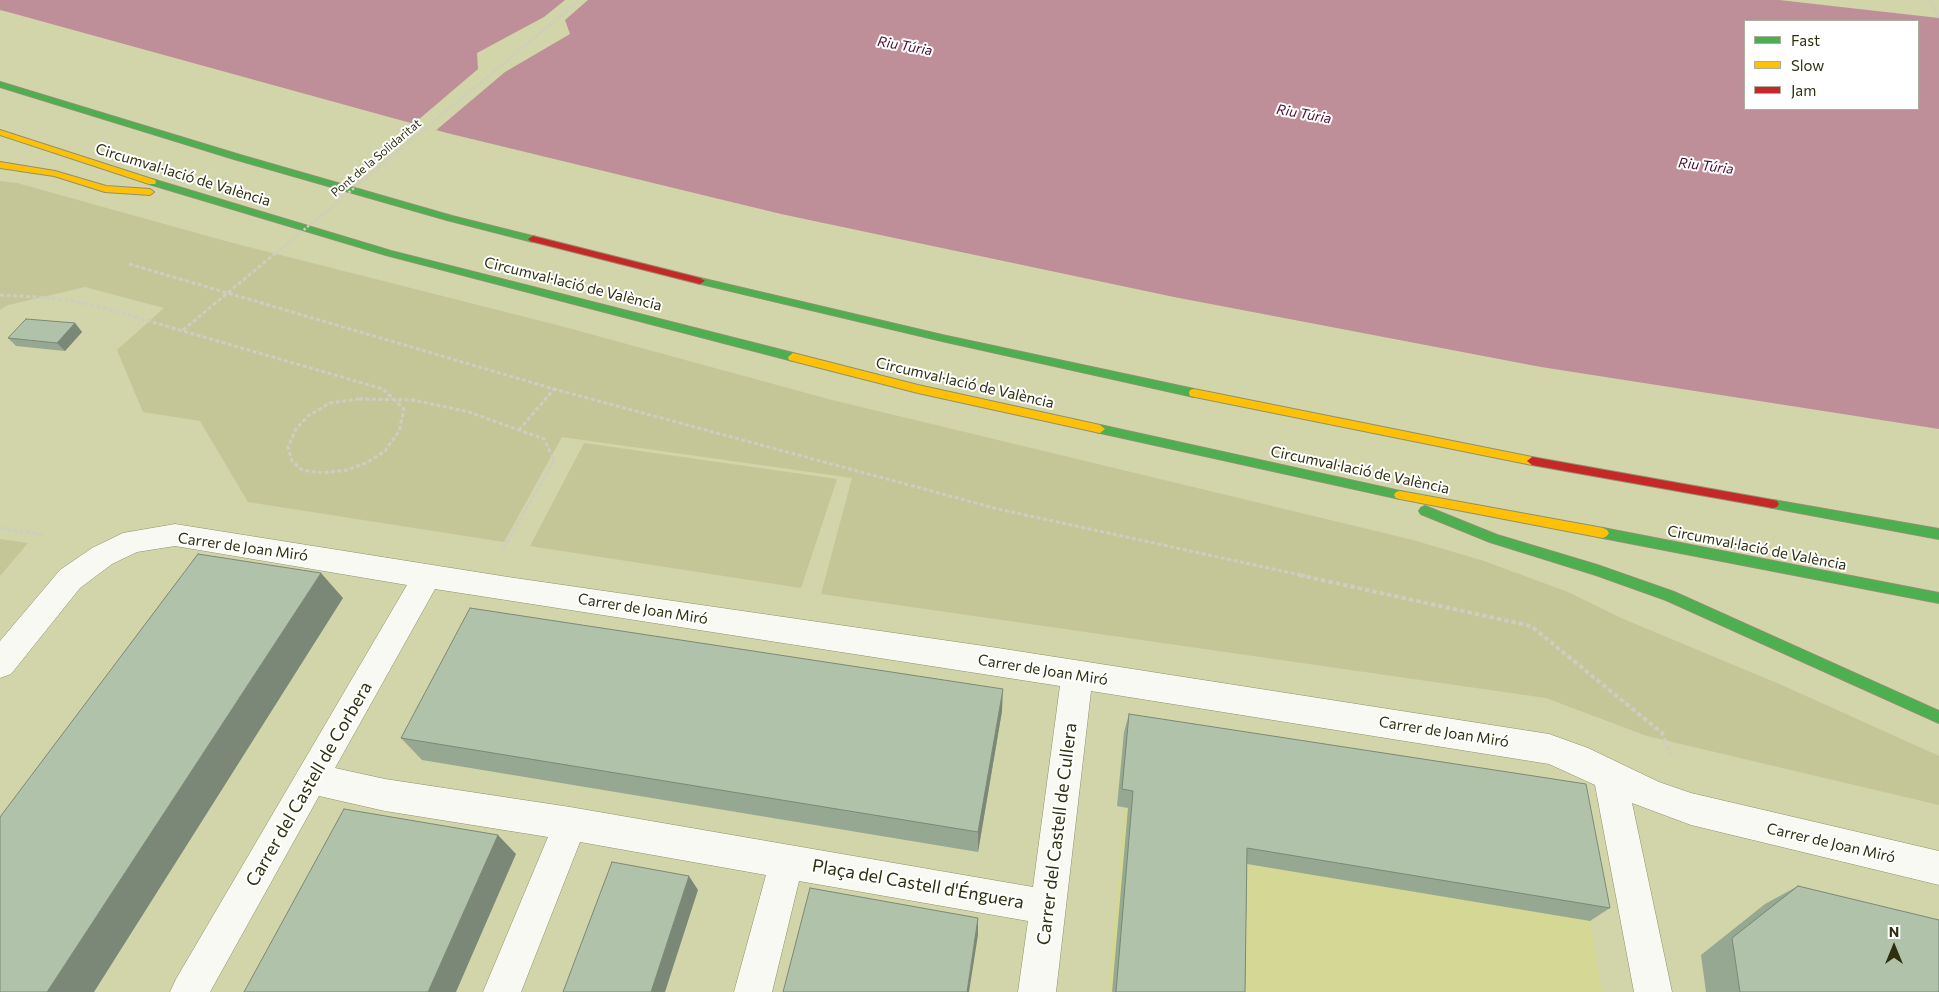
<!DOCTYPE html>
<html>
<head>
<meta charset="utf-8">
<style>
	body { margin:0 }
	#map { position:relative; width:1939px; height:992px; overflow:hidden; background:#d2d4a9; font-family:Commissioner,sans-serif }
	canvas { display:block }
	.legend { position:absolute; left:1744px; top:20px; width:175px; height:90px; box-sizing:border-box; background:#fff; border:1px solid #acac9f; margin:0; padding:6px 9px; list-style:none; font-size:15px; color:#2f3010 }
	.legend li { display:flex; align-items:center; gap:10px; height:25px }
	.legend b { width:25px; border:1px solid #acac9f }
	.north { position:absolute; left:1869px; top:922px; width:50px; height:50px; -webkit-text-stroke:4px #fff; paint-order:stroke; rotate:0deg; font-size:14px; font-weight:700; line-height:20px; text-align:center; color:#2f3010 }
	.north::after { content:''; display:block; margin:auto; width:18px; height:22px; background:#2f3010; clip-path:polygon(50% 0,100% 100%,50% 72%,0 100%) }
</style>
</head>
<body>
<div id="map">
<canvas width="1939" height="992"></canvas>
<ul class="legend">
<li><b style="height:6px;background:#4caf50"></b>Fast</li>
<li><b style="height:6px;background:#ffc107"></b>Slow</li>
<li><b style="height:6px;background:#c62828"></b>Jam</li>
</ul>
<div class="north">N</div>
</div>
<script>
const ctx = document.querySelector('canvas').getContext('2d');
ctx.lineJoin = 'round';
function fill(path, color) {
  ctx.fillStyle = color;
  ctx.fill(path, 'evenodd');
}
function toPath(rows) {
  const path = new Path2D();
  for (const r of rows) {
    path.moveTo(r[0], r[1]);
    for (let i = 2; i < r.length; i += 2) path.lineTo(r[i], r[i + 1]);
  }
  return path;
}
function strokePath(path, color, width, dash) {
  ctx.strokeStyle = color;
  ctx.lineWidth = width;
  ctx.lineCap = dash ? 'butt' : 'round';
  ctx.setLineDash(dash || []);
  ctx.stroke(path);
}
function drawText(font, color, halo, rows, align = 'center') {
  ctx.font = font + ' Commissioner,sans-serif';
  ctx.lineWidth = 4;
  ctx.setLineDash([]);
  ctx.textBaseline = 'middle';
  ctx.strokeStyle = halo;
  ctx.fillStyle = color;
  for (const [text, x, y, turn = 0] of rows) {
    ctx.save();
    ctx.translate(x, y);
    ctx.rotate((+turn || 0) * Math.PI / 180);
    ctx.textAlign = isNaN(turn) ? turn : align;
    if (halo) ctx.strokeText(text, 0, 0);
    ctx.fillText(text, 0, 0);
    ctx.restore();
  }
}
const built = toPath([
	[1132,730,1569,800,1602,992,1108,992]
]);
const green = toPath([
	[0,181,17,183,229,242,557,325,832,400,1413,540,1484,561,1568,592,1621,618,1784,686,1939,756,1939,805,1647,736,1546,698,821,594,852,478,562,437,504,542,248,502,200,421,143,412,117,350,164,308,85,287,8,305,0,310],
	[584,443,837,479,801,588,530,546],
	[0,539,28,543,0,576]
]);
const water = toPath([
	[0,0,1779,0,1939,18,1939,429,1541,367,1174,297,781,214,447,133,8,12,0,10],
	[1745,21,1918,21,1918,109,1745,109]
]);
const pier = toPath([
	[565,0,588,0,565,20,570,34,505,72,434,132,411,126,478,69,477,53,544,17]
]);
const pathFar2 = toPath([
	[1930,0,1939,18]
]);
const pathFar1 = toPath([
	[129,264,554,389,998,509,1305,576],
	[359,399,413,400,469,412,544,439,554,460,501,553],
	[519,430,554,389],
	[0,528,44,535]
]);
const path = toPath([
	[1299,575,1531,626,1662,733,1670,754]
]);
const street = toPath([
	[175,524,508,577,998,648,1549,734,1588,748,1659,782,1691,793,1939,851,1939,885,1691,825,1632,803,1672,992,1634,992,1595,785,1549,764,1091,691,1056,992,1018,992,1028,921,799,881,772,992,734,992,766,875,580,842,521,992,483,992,548,837,385,811,319,796,210,992,170,992,176,979,407,585,175,546,137,552,112,564,80,588,11,674,0,678,0,641,60,570,92,548,123,533,175,524],
	[435,589,1060,686,1033,887,570,807,385,779,335,768,435,589]
]);
const fast = toPath([
	[0,82,240,155,452,216,536,237,538,239,533,242,447,220,234,159,0,87,0,82],
	[152,179,391,251,793,353,798,357,793,361,386,255,149,184,149,180,152,179],
	[700,278,942,335,1194,389,1199,393,1194,397,942,341,697,283,697,279,700,278],
	[1100,425,1400,491,1404,492,1406,495,1404,498,1400,499,1096,432,1095,429,1096,426,1100,425],
	[1773,500,1939,529,1939,539,1773,508,1769,507,1767,504,1769,501,1773,500],
	[1425,506,1497,535,1597,565,1674,592,1939,711,1939,723,1666,600,1596,575,1490,542,1421,514,1419,511,1421,508,1425,506],
	[1603,528,1939,593,1939,603,1603,538,1599,536,1597,533,1599,530,1603,528]
]);
const slow = toPath([
	[0,130,155,180,156,182,155,184,149,184,0,135,0,130],
	[0,162,55,171,106,186,150,189,154,192,150,195,105,192,54,176,0,168,0,162],
	[793,353,918,385,1100,425,1105,429,1100,433,918,393,789,360,788,357,793,353],
	[1194,389,1532,457,1537,461,1532,465,1190,396,1189,393,1190,390,1194,389],
	[1400,491,1603,528,1607,530,1609,533,1607,536,1603,538,1400,499,1396,498,1394,495,1396,492,1400,491]
]);
const jam = toPath([
	[533,236,700,278,705,281,700,284,530,241,528,239,533,236],
	[1532,457,1773,500,1777,501,1779,504,1777,507,1773,508,1532,465,1527,461,1532,457]
]);
const pathBridgeFar1 = toPath([
	[276,253,580,0]
]);
const pathBridge = toPath([
	[0,295,52,298,90,304,383,389,404,409,399,431,385,451,366,463,347,470,323,473,302,470,292,461,288,447,296,429,308,416,330,403,359,399],
	[183,330,278,251]
]);
const wall = toPath([
	[75,323,82,332,65,351,16,346,8,338],
	[1002,711,978,852,422,760,401,738],
	[1129,714,1610,908,1590,921,1247,864,1245,992,1112,992,1128,808,1117,806,1124,732],
	[1798,886,1939,992,1706,992,1701,955,1765,904]
]);
const shadedWall = toPath([
	[75,323,82,332,65,351,57,343],
	[321,573,343,598,94,992,47,992],
	[1003,689,1002,711,978,852,978,832],
	[498,835,516,854,456,992,428,992],
	[689,876,698,890,665,992,651,992],
	[978,918,978,935,969,992,967,992]
]);
const building = toPath([
	[26,319,75,323,57,343,8,338,26,319],
	[198,554,321,573,47,992,0,992,0,817,198,554],
	[470,608,1003,689,978,832,401,738,470,608],
	[1129,714,1586,784,1610,908,1247,848,1245,992,1116,992,1133,791,1122,789,1129,714],
	[344,809,498,835,428,992,244,992,344,809],
	[612,862,689,876,651,992,563,992,612,862],
	[1798,886,1939,920,1939,992,1740,992,1732,938,1798,886],
	[810,888,978,918,967,992,783,992,810,888]
]);
const farStreetnames = [
	["Pont de la Solidaritat",376,158,-40]
];
const farWaternames = [
	["Riu Túria",905,46,10],
	["Riu Túria",1304,114,10],
	["Riu Túria",1706,166,7]
];
const streetNames = [
	["Circumval·lació de València",183,175,17],
	["Circumval·lació de València",573,284,14],
	["Circumval·lació de València",965,383,13],
	["Circumval·lació de València",1360,470,12],
	["Carrer de Joan Miró",243,547,8],
	["Circumval·lació de València",1757,548,11],
	["Carrer de Joan Miró",643,609,9],
	["Carrer de Joan Miró",1043,670,9],
	["Carrer de Joan Miró",1444,732,9],
	["Carrer de Joan Miró",1831,843,13]
];
const nearStreetnames = [
	["Carrer del Castell de Corbera",309,784,-60],
	["Carrer del Castell de Cullera",1057,834,-83],
	["Plaça del Castell d'Énguera",918,884,10]
];
fill(built, '#d5d895');
fill(green, '#c4c697');
fill(water, '#be8f98');
fill(pier, '#d2d4a9');
strokePath(street, '#8f916e', 1);
strokePath(fast, '#8f916e', 2);
strokePath(slow, '#8f916e', 2);
strokePath(jam, '#8f916e', 2);
strokePath(pathFar2, '#cdcec0', 2.5, [2.5, 2]);
strokePath(pathFar1, '#cdcec0', 3, [4, 2.5]);
strokePath(path, '#cdcec0', 4, [4.5, 3]);
fill(street, '#f8f9f2');
fill(fast, '#4caf50');
fill(slow, '#ffc107');
fill(jam, '#c62828');
strokePath(pathBridgeFar1, '#cdcec0', 2.5, [2.5, 2]);
strokePath(pathBridge, '#cdcec0', 3, [4, 2.5]);
fill(wall, '#97a892');
fill(shadedWall, '#7b8877');
fill(building, '#b0c3aa');
strokePath(building, '#7b8877', 1);
drawText('12px', '#2f3010', '#fff', farStreetnames);
drawText('italic 14px', '#4b0c30', '#fff', farWaternames);
drawText('15px', '#2f3010', '#fff', streetNames);
drawText('18px', '#2f3010', '#fff', nearStreetnames);
</script>
</body>
</html>
